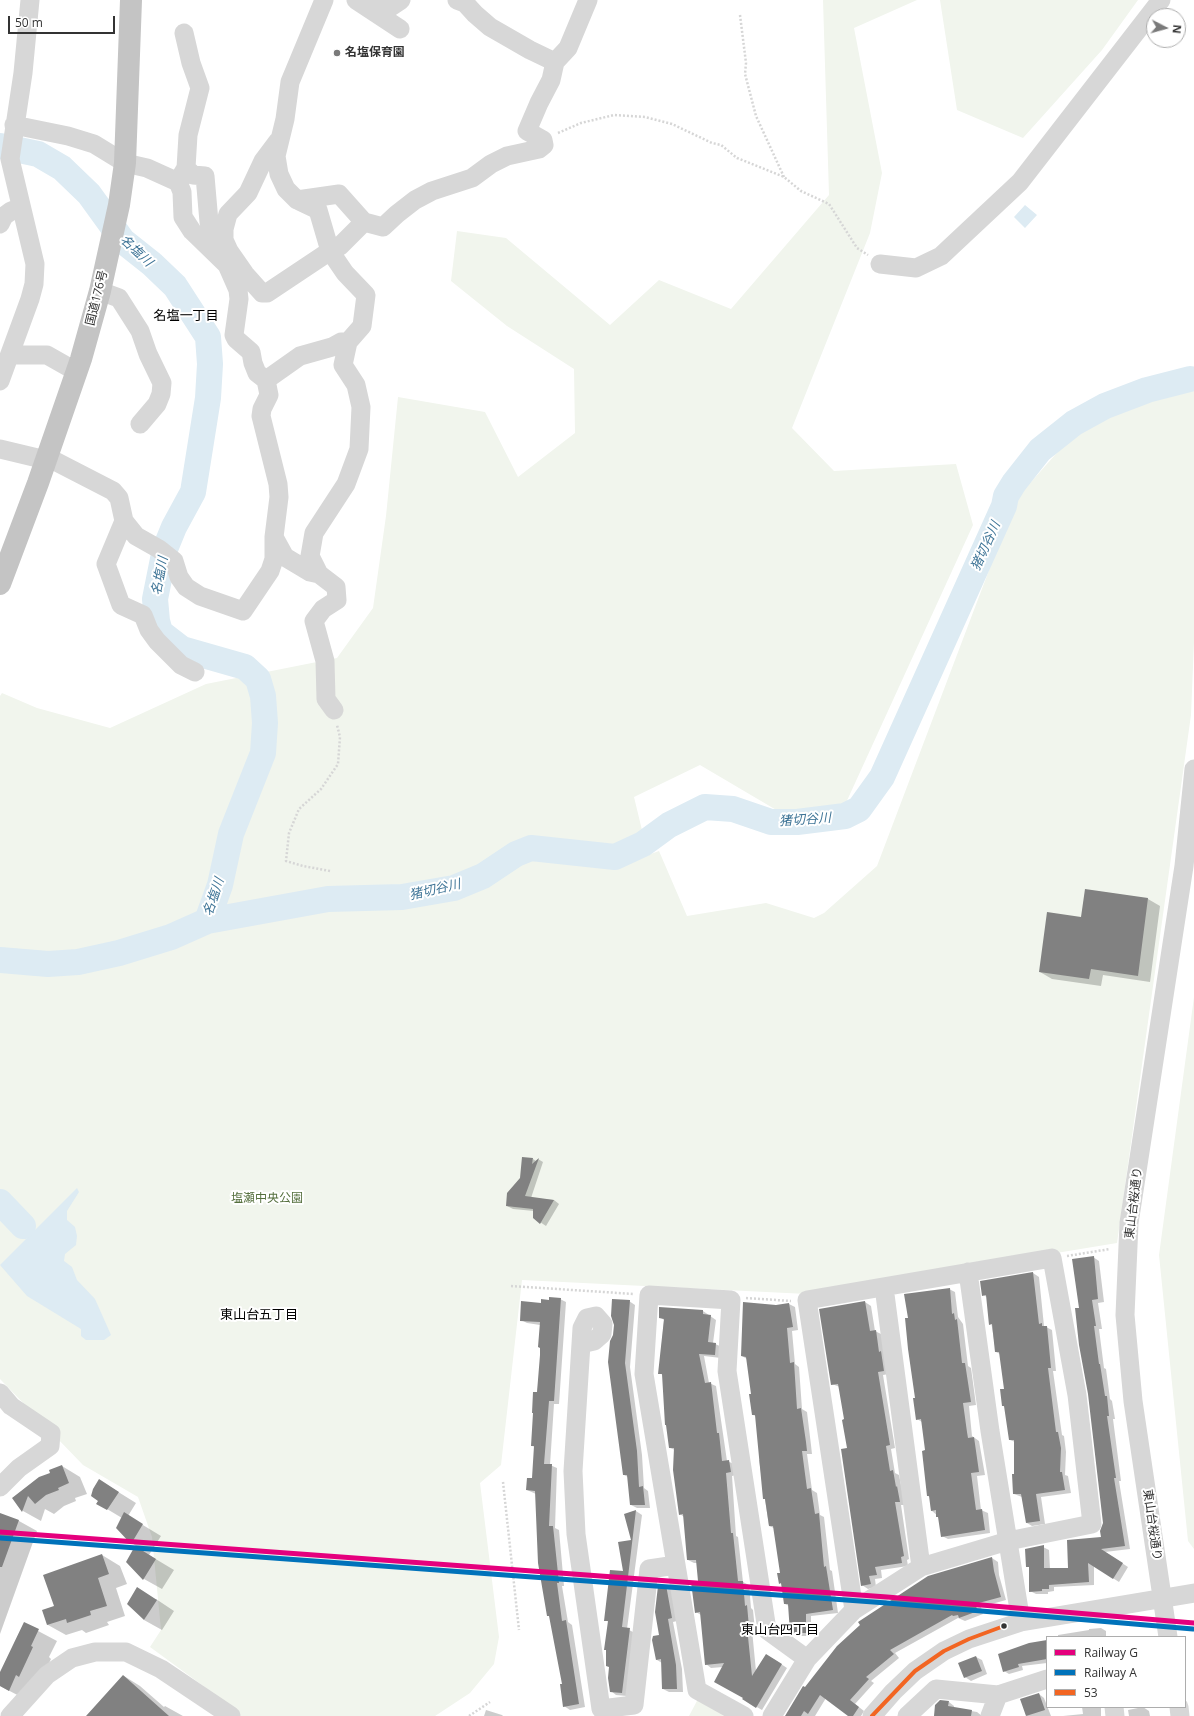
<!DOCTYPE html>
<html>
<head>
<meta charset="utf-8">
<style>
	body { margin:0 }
	#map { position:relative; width:1194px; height:1716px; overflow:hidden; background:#fff; font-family:"Open Sans",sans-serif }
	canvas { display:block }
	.legend { position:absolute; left:1046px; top:1636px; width:140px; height:72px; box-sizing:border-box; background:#fff; border:1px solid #adadad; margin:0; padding:5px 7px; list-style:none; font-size:12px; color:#333 }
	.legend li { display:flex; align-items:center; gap:8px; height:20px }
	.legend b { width:20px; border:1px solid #adadad }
	.north { position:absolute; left:1146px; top:8px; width:40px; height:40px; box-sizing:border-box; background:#fff; border:1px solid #adadad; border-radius:50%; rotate:96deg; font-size:11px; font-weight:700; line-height:16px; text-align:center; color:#333 }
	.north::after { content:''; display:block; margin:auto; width:14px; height:18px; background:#7a7a7a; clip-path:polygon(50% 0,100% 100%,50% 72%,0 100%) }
	.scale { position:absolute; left:8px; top:16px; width:107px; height:18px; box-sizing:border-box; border:2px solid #333; border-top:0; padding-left:5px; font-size:12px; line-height:14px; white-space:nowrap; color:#333; -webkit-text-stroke:3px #fff; paint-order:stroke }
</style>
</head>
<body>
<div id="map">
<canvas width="1194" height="1716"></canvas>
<ul class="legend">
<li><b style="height:5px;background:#e5007d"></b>Railway G</li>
<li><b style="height:5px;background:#0072ba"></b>Railway A</li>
<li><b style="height:5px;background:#f26522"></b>53</li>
</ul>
<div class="north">N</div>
<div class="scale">50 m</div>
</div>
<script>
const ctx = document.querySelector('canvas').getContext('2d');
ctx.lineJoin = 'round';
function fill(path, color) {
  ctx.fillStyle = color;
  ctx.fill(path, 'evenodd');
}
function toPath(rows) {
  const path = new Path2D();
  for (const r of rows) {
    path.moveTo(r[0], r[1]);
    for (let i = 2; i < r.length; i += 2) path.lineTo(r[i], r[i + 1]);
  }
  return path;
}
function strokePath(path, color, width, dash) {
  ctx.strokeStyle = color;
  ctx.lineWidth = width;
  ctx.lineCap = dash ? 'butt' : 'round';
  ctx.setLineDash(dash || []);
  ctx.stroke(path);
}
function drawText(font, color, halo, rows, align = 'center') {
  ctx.font = font + ' "Open Sans","Noto Sans JP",sans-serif';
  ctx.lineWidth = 4;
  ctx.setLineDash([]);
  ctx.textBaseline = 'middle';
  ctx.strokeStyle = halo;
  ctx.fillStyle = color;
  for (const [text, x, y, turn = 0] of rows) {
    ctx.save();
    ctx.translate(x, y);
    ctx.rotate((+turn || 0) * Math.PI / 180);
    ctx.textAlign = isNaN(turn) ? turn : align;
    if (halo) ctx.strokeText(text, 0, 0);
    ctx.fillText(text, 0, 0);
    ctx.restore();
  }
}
const green = toPath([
	[823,0,917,0,854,28,882,173,870,233,792,428,834,471,956,464,973,525,845,805,778,811,700,765,634,797,648,855,659,851,687,916,766,903,814,918,824,913,877,866,1016,499,1070,438,1146,397,1194,388,1194,642,1191,715,1117,1243,807,1294,522,1280,501,1465,480,1483,499,1637,494,1664,470,1693,435,1716,241,1716,217,1696,150,1647,161,1630,152,1537,138,1497,83,1465,0,1379,0,696,2,693,37,708,110,728,206,684,337,658,373,608,386,516,398,397,485,412,518,477,575,433,574,369,507,326,451,281,457,231,506,238,610,325,659,280,731,309,829,195],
	[940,0,1138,0,1102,50,1023,138,957,110],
	[1194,997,1194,1549,1188,1541,1159,1255],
	[698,1699,729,1716,689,1716]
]);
const water = toPath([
	[1025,205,1037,215,1025,228,1014,217],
	[77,1188,79,1192,67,1211,67,1220,75,1227,77,1236,76,1245,65,1254,64,1261,72,1267,77,1280,95,1299,111,1335,104,1340,86,1340,81,1336,81,1329,27,1296,0,1265]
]);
const shadow = toPath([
	[1086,890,1148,899,1160,906,1150,982,1103,975,1101,986,1052,979,1040,972,1082,918],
	[533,1159,536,1161,538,1159,543,1162,531,1198,554,1200,559,1204,546,1226,534,1218,534,1211,513,1209,507,1206],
	[1093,1257,1099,1261,1104,1302,1098,1303,1102,1329,1099,1329,1104,1368,1106,1369,1110,1399,1112,1401,1115,1419,1113,1419,1121,1481,1119,1481,1130,1549,1105,1552,1128,1567,1119,1582,1094,1566,1094,1585,1054,1587,1054,1591,1048,1592,1048,1594,1036,1594,1030,1591,1030,1567,1027,1566,1043,1547,1049,1550,1050,1569,1069,1569,1102,1538,1104,1523,1080,1308],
	[1033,1273,1039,1277,1044,1326,1052,1330,1056,1371,1053,1371,1062,1435,1064,1436,1066,1452,1065,1475,1068,1476,1071,1493,1041,1497,1045,1524,1032,1526,1027,1523,1022,1497,1014,1494,1015,1442,1010,1440,1006,1407,1003,1406,1005,1390,1000,1354,996,1352,987,1297,983,1295],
	[949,1289,955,1292,958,1317,963,1324,968,1366,971,1368,976,1405,969,1406,972,1436,979,1441,985,1475,977,1476,981,1510,988,1513,990,1533,948,1539,942,1536,940,1518,931,1510,930,1497,928,1496,926,1451,922,1422,917,1419,917,1399,909,1319],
	[560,1299,566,1302,559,1404,554,1404,550,1465,557,1468,555,1528,559,1530,564,1586,562,1586,568,1622,572,1625,585,1707,570,1710,564,1706,564,1684,536,1494,527,1490,533,1479,535,1447,532,1446,541,1355,540,1325,527,1323,521,1320,542,1304],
	[629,1301,635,1305,630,1367,642,1455,644,1488,648,1491,650,1508,637,1508,631,1505,628,1477,624,1475,614,1335,615,1325],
	[865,1302,871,1306,875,1331,881,1334,889,1374,883,1375,895,1448,891,1449,895,1473,899,1475,905,1505,901,1505,909,1559,907,1560,908,1566,881,1570,882,1578,875,1579,876,1587,868,1589,862,1585,845,1420,840,1387,832,1384],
	[789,1304,795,1307,798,1330,792,1331,795,1364,799,1367,802,1409,807,1412,811,1445,812,1454,807,1454,812,1490,817,1493,820,1515,824,1517,830,1570,832,1571,838,1613,811,1616,811,1636,797,1636,791,1633,789,1606,785,1604,782,1584,780,1583,781,1573,774,1528,769,1526,759,1460,760,1460,756,1416,753,1415,752,1395,747,1359,742,1356,776,1306],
	[703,1311,716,1320,713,1343,722,1347,721,1358,704,1356,709,1383,716,1386,727,1461,734,1464,736,1475,732,1476,736,1536,738,1537,743,1582,749,1585,751,1608,753,1610,755,1630,752,1630,756,1671,772,1658,787,1668,762,1710,743,1699,744,1697,723,1667,711,1668,706,1664,701,1615,696,1612,699,1582,698,1563,694,1563,688,1560,684,1517,680,1514,675,1450,670,1448,663,1375,659,1373,664,1320,660,1317],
	[62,1466,80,1477,87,1494,75,1498,76,1501,64,1506,54,1514,45,1509,41,1521,23,1511,13,1498],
	[99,1480,136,1503,128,1516,161,1536,149,1555,174,1570,162,1589,144,1579,127,1562,136,1546,132,1543,122,1518,97,1503,99,1500],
	[636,1511,642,1515,627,1629,635,1633,627,1696,616,1695,611,1691,609,1622,605,1620,624,1573,632,1541,625,1515],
	[2,1515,19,1521,37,1531,0,1634,0,1520],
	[102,1555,120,1566,127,1584,116,1588,125,1616,107,1622,109,1625,86,1633,82,1630,66,1635,48,1625,43,1611,55,1607],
	[992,1558,998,1562,999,1575,1006,1600,981,1607,983,1614,965,1621,958,1618,895,1653,899,1658,871,1681,874,1683,855,1704,864,1711,861,1716,849,1716,826,1698,815,1716,786,1716,806,1689],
	[666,1586,672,1589,677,1621,673,1622,682,1669,683,1692,669,1692,663,1689,662,1663,657,1660],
	[156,1599,174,1611,162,1630,144,1620],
	[25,1624,57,1641,49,1657,51,1659,38,1686,27,1700,0,1686,0,1674],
	[1101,1628,1106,1631,1106,1637,1058,1637,1058,1635,1089,1630,1089,1629],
	[1047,1641,1047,1663,1022,1666,1023,1670,1009,1674,1004,1671],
	[976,1657,982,1660,987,1674,971,1681,965,1677],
	[124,1676,140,1686,164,1707,165,1706,183,1716,87,1716],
	[1039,1694,1044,1698,1051,1716,1027,1716,1022,1700],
	[949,1702,954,1706,954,1708,977,1712,982,1716,935,1716],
	[1082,1707,1101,1707,1101,1716,1063,1716,1083,1714],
	[1143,1707,1149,1711,1150,1716,1129,1716,1128,1710],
	[486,1710,502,1715,503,1716,484,1716]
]);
const river = toPath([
	[0,146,38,154,62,168,89,194,123,241,152,264,175,286,208,337,210,364,208,398,193,492,174,527,165,549,155,599,157,621,160,632,182,649,245,667,258,679,263,696,265,723,263,753,231,834,220,885,207,921],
	[0,960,48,964,78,962,119,953,171,937,207,921,328,899,402,897,454,888,483,876,516,854,531,848,615,857,643,844,669,825,705,807,733,809,771,822,797,822,845,816,859,809,882,777,1004,506,1006,496,1014,483,1040,450,1074,423,1105,406,1147,390,1190,379],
	[0,1202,23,1226]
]);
const building = toPath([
	[1085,889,1148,898,1138,976,1091,969,1089,979,1039,972,1047,912,1081,917],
	[522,1157,533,1158,532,1164,539,1158,525,1196,554,1200,540,1224,533,1218,533,1209,506,1206,507,1193,520,1178],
	[1094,1256,1098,1299,1092,1300,1096,1326,1094,1326,1099,1364,1100,1364,1105,1396,1107,1396,1109,1416,1107,1416,1116,1478,1114,1478,1125,1546,1101,1549,1123,1563,1113,1579,1088,1563,1089,1582,1049,1585,1049,1589,1042,1589,1042,1591,1029,1592,1029,1567,1026,1567,1025,1549,1044,1545,1044,1568,1068,1568,1067,1540,1101,1537,1100,1531,1103,1523,1088,1394,1079,1345,1075,1308,1079,1308,1072,1259],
	[1033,1272,1039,1324,1042,1323,1042,1326,1047,1326,1051,1368,1048,1368,1056,1432,1058,1432,1061,1448,1060,1472,1062,1472,1065,1490,1036,1494,1040,1521,1026,1523,1021,1494,1013,1494,1012,1474,1014,1474,1014,1440,1009,1440,1004,1406,1002,1406,1000,1389,1004,1389,999,1352,995,1352,992,1324,989,1325,986,1295,982,1296,980,1281],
	[950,1288,952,1314,954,1313,955,1320,957,1319,962,1363,965,1363,971,1402,963,1403,967,1432,968,1438,974,1437,979,1472,971,1473,976,1510,982,1509,985,1530,941,1537,938,1517,936,1517,936,1510,931,1511,929,1496,927,1496,922,1451,925,1450,921,1419,916,1420,913,1398,915,1398,908,1349,905,1318,908,1318,904,1294],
	[549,1297,561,1298,554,1401,549,1401,544,1464,552,1464,549,1526,553,1526,559,1583,557,1583,562,1621,566,1620,579,1704,563,1707,560,1684,562,1684,549,1616,547,1616,538,1563,535,1491,526,1490,527,1478,532,1478,534,1446,531,1446,533,1413,532,1413,533,1392,537,1392,540,1355,540,1348,538,1347,540,1322,520,1321,521,1301,541,1303,541,1299,549,1300],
	[612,1299,630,1300,625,1363,637,1451,639,1487,643,1486,645,1505,630,1505,627,1475,623,1475,608,1362,610,1341,613,1335,614,1325,611,1316],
	[865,1301,870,1331,876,1330,879,1352,881,1351,884,1371,878,1372,890,1445,886,1446,890,1471,893,1470,896,1487,897,1486,900,1502,895,1502,904,1556,901,1557,902,1563,875,1567,877,1575,869,1576,871,1584,861,1586,841,1449,847,1448,842,1420,844,1419,838,1384,831,1385,819,1309],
	[743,1302,776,1305,789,1303,793,1327,787,1328,790,1363,794,1362,797,1409,801,1408,806,1442,807,1451,802,1451,807,1489,811,1488,815,1514,819,1513,824,1567,826,1566,833,1610,806,1614,806,1633,790,1633,788,1604,784,1604,781,1583,779,1584,777,1573,780,1573,773,1526,769,1526,765,1499,763,1499,755,1415,752,1415,749,1394,751,1394,746,1357,741,1356],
	[659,1307,703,1310,703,1314,711,1315,708,1342,716,1343,715,1355,699,1354,705,1383,711,1382,717,1433,719,1433,722,1461,729,1460,731,1472,726,1473,731,1533,733,1533,738,1581,743,1581,745,1606,747,1605,749,1627,747,1627,752,1676,766,1654,782,1664,756,1708,742,1699,743,1698,714,1682,724,1663,705,1665,700,1612,695,1613,691,1582,698,1581,696,1560,687,1560,683,1514,679,1515,673,1470,674,1448,669,1448,666,1425,665,1425,662,1374,658,1374,664,1319,659,1318],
	[62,1465,69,1483,58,1488,59,1490,46,1495,35,1504,28,1496,22,1512,12,1498,39,1477,50,1473,49,1470],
	[99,1479,119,1492,107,1510,96,1504,98,1501,91,1496,93,1489],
	[636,1510,622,1627,630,1628,622,1693,610,1692,608,1678,609,1667,606,1666,606,1650,604,1650,608,1621,604,1621,610,1570,623,1571,618,1542,631,1540,624,1514],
	[124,1512,143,1524,131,1544,116,1528],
	[0,1513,19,1520,2,1567,0,1567],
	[135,1546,156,1559,143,1580,126,1562],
	[102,1554,109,1574,98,1578,107,1606,90,1611,91,1615,67,1623,66,1619,47,1625,42,1610,54,1606,43,1575],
	[992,1557,994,1571,1001,1597,975,1604,978,1611,959,1618,958,1615,953,1616,952,1615,890,1650,894,1654,866,1677,869,1679,850,1700,859,1707,853,1716,848,1716,820,1695,808,1714,804,1711,801,1716,785,1716,803,1686,805,1687,837,1646,860,1625,858,1622,928,1576],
	[666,1585,672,1618,668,1619,676,1665,677,1689,662,1689,661,1659,656,1660,652,1640,653,1636,659,1635,655,1612,658,1586],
	[137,1587,157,1600,144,1620,127,1604],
	[24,1622,39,1629,31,1646,33,1647,19,1677,16,1675,9,1691,0,1686,0,1672],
	[1047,1640,1047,1659,1018,1664,1019,1667,1003,1672,998,1654,1029,1643],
	[976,1656,982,1671,964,1678,958,1663],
	[123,1675,169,1716,86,1716],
	[1039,1693,1045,1710,1026,1716,1020,1699],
	[940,1700,949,1701,948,1706,972,1710,971,1716,934,1716,935,1705]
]);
const path = toPath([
	[740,15,746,63,745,74,756,116,784,177],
	[558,133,581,123,614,115,645,117,672,124,712,143,721,145,737,158,784,177,801,191,829,204,857,248,868,255],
	[330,871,303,866,286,861,289,833,299,809,321,789,338,764,340,737,337,725],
	[1067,1256,1110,1249],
	[511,1286,634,1294],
	[746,1298,791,1301],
	[503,1482,519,1630],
	[469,1716,490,1702]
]);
const minor = toPath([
	[324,0,290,82,285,119,276,156,279,174,286,189,297,200,318,210,330,251,345,273,366,295,362,326,348,342,343,365,356,385,361,407,359,449,346,484,314,533,310,556,319,574,336,587,337,600,323,609,314,621,325,661,326,699,334,710],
	[356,0,400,29],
	[457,0,465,3,475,14,490,27,530,50,555,62],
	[367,7,389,8,401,0],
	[14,125,68,136,94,144,125,163,147,168,178,182,182,192,183,217,192,231,227,265,238,290,239,299,234,335,236,339,251,352,253,363,257,373,266,380,269,395,262,409,261,416,278,484,279,497,274,537,274,559,270,571,243,611,200,596,186,587,179,577,174,561,159,549,136,536,124,521],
	[186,168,193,175,205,176,209,222,213,238,229,251,245,274,262,293,267,293,330,251,340,246,364,222],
	[180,178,186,168,188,135,200,88,191,63,184,33],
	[297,200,339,194,364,222,383,227,397,214,415,200,432,191,472,178,491,164,507,156,539,149,544,145,543,140,527,131,539,103,551,80,555,62,568,48,588,0],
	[0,224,4,216,11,211,21,207],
	[229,251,224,240,224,229,228,214,248,193,263,161,278,141],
	[880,264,916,268,941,256,1020,182,1161,0],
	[100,291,119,298,140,331,148,354,162,383,161,394,157,404,140,424],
	[10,355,47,355,77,372],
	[266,380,300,356,332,347,341,342,348,342],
	[0,381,30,299,34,284,35,264,10,159,23,73,30,0],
	[0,449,46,460],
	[47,457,113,491,119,498,124,521,106,564,121,605,143,615,149,630,157,641,181,665,195,672],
	[274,537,285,557,310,572,319,574],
	[968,1272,990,1431,1021,1622],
	[884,1287,921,1567],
	[581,1344,594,1341,602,1334,603,1324,596,1316,587,1318,582,1328,573,1471,576,1534,601,1709,634,1705,649,1569,676,1565],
	[0,1393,11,1406,51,1433,50,1446,19,1468,0,1487],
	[1168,1637,1133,1401,1125,1315,1129,1223,1184,866,1194,769],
	[1114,1707,1115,1716],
	[1179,1707,1180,1716],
	[10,1716,47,1675,72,1658,95,1652,126,1652,161,1669,231,1716],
	[744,1716,697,1690,644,1374,649,1295,731,1300,727,1371,767,1630,807,1659],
	[772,1716,807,1659,854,1610,921,1567,1008,1541,1092,1524,1077,1395,1052,1258,807,1300,854,1610],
	[872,1716,893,1692,915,1671,944,1651,969,1639,1021,1622,1194,1593],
	[907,1716,936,1689,998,1695,1047,1679],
	[990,1716,998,1695]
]);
const highway = toPath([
	[0,584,38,483,81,359,100,291,119,205,125,163,131,0]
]);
const bus1 = toPath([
	[872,1716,915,1671,944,1651,969,1639,1004,1626]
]);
const rail1 = toPath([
	[0,1532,887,1597,1194,1623]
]);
const rail2 = toPath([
	[0,1538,887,1603,1193,1629]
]);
const markers = [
	[337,53,4,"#7a7a7a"],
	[1004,1626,3.5,"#333"]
];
const poiNames = [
	["名塩保育園",345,53]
];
const streetNames = [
	["国道176号",97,298,-76],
	["東山台桜通り",1134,1203,-83],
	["東山台桜通り",1152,1525,82]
];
const parkNames = [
	["塩瀬中央公園",267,1199]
];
const waterNames = [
	["名塩川",136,251,43],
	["猪切谷川",986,546,-66],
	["名塩川",160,576,-79],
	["猪切谷川",805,820,-4],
	["猪切谷川",435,890,-13],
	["名塩川",214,897,-71]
];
const neighbourhoodNames = [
	["名塩一丁目",186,316],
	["東山台五丁目",259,1315],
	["東山台四丁目",780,1630]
];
fill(green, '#f1f5ed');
fill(water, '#ddebf3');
fill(shadow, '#0003');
strokePath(river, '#ddebf3', 26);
fill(building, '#818181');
strokePath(path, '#d6d6d6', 2.5, [2, 2]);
strokePath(minor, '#d7d7d7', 19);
strokePath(highway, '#c4c4c4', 22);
strokePath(bus1, '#f26522', 4);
strokePath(rail1, '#e5007d', 5);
strokePath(rail2, '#0072ba', 5);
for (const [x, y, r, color] of markers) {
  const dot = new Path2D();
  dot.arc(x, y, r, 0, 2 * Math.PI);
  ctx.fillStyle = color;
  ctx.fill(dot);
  strokePath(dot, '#fff', 1.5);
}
drawText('bold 12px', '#333', '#fff', poiNames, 'left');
drawText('12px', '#333', '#fff', streetNames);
drawText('12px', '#56703f', '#fff', parkNames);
drawText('italic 13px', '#3f7597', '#fff', waterNames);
drawText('13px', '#000', '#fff', neighbourhoodNames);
</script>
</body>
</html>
